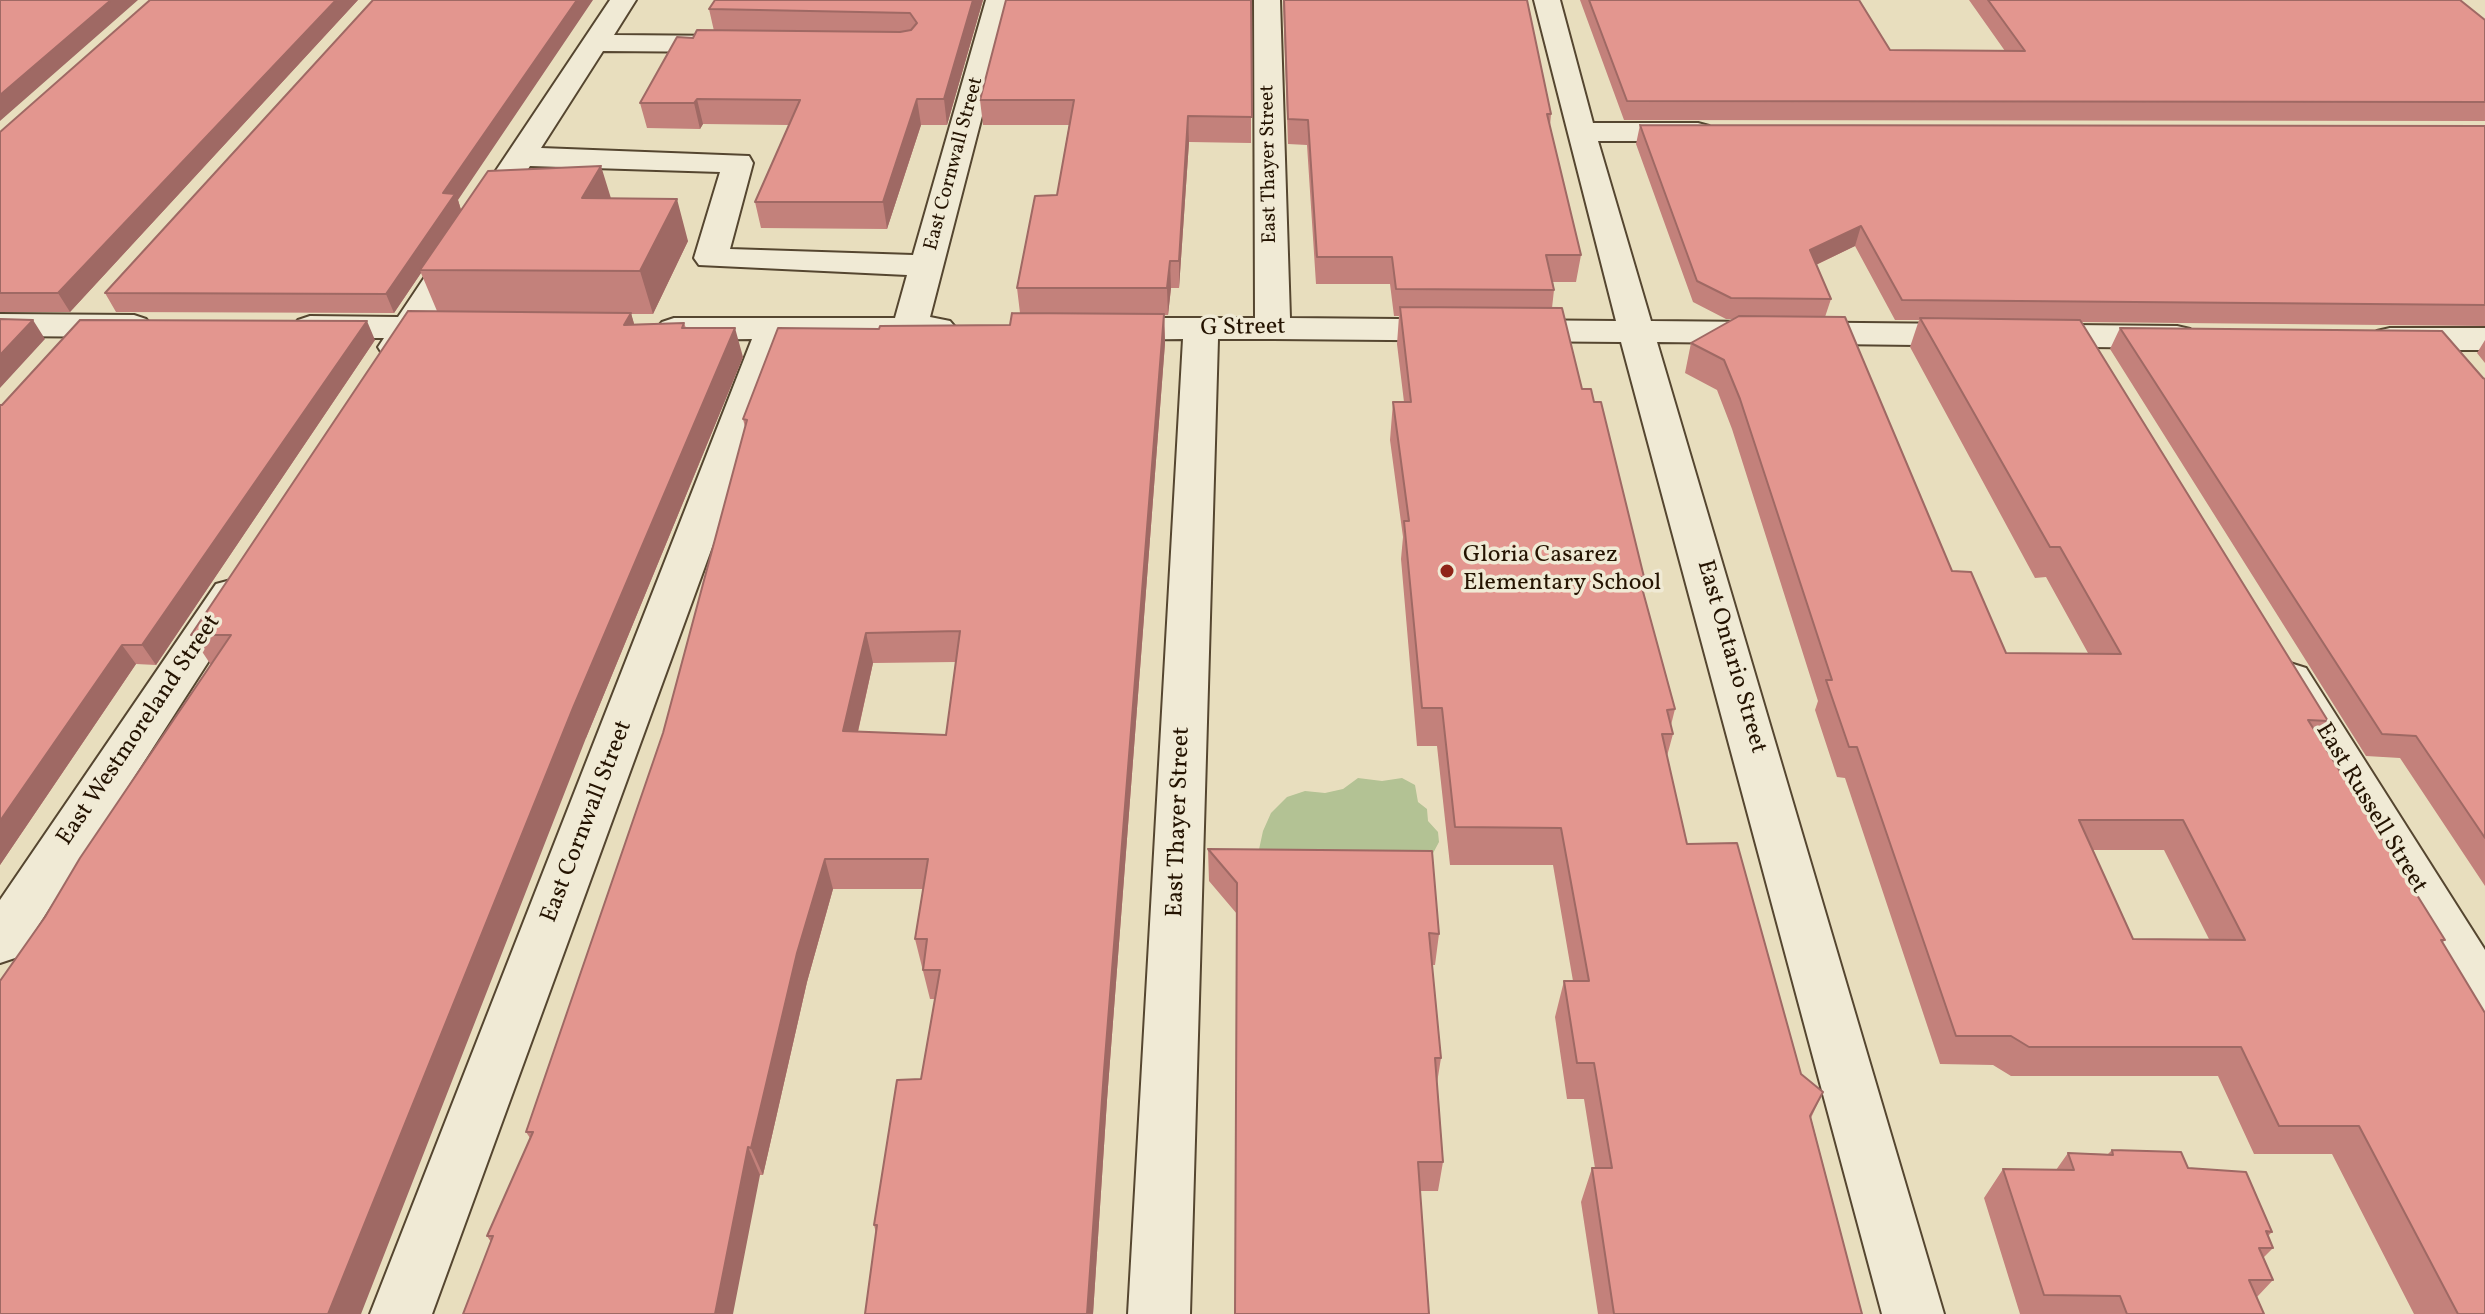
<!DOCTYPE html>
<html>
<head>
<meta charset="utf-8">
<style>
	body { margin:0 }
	canvas { display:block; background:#e8debe }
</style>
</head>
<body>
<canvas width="2485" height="1314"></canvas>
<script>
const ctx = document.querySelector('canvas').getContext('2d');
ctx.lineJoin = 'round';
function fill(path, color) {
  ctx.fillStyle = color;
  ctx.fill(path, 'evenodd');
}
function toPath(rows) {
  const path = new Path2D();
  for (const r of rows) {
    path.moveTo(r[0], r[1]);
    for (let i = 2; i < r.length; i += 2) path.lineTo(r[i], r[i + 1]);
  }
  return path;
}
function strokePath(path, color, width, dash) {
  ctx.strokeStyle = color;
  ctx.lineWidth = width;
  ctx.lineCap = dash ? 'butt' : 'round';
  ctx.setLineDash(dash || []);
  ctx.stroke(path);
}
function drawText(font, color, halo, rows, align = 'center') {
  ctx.font = font + ' Vollkorn,serif';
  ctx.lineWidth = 7;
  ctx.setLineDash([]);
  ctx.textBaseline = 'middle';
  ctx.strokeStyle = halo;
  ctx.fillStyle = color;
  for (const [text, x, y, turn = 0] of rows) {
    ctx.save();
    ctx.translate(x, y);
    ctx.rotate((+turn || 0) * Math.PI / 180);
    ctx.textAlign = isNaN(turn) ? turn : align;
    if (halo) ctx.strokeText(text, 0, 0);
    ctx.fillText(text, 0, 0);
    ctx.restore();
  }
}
const green = toPath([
	[1358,778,1382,781,1402,778,1415,785,1418,802,1427,809,1428,821,1438,832,1439,842,1431,857,1258,854,1263,831,1271,813,1287,797,1305,791,1325,793,1343,789]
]);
const minor = toPath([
	[610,0,636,0,614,35,732,36,742,38,746,44,742,50,732,52,603,51,541,148,749,156,753,163,730,249,913,255,986,0,1012,0,930,317,950,321,956,328,950,335,938,339,788,339,432,1314,370,1314,752,339,674,340,662,336,656,329,662,322,674,318,895,318,907,275,699,265,694,258,720,172,530,166,433,317,470,321,476,328,470,335,419,338,409,355,396,358,383,355,378,347,384,338,310,338,298,334,292,327,298,320,310,316,398,317,610,0],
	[1254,0,1280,0,1290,318,1616,321,1534,0,1560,0,1593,123,1698,123,1709,126,1713,132,1709,138,1698,141,1598,141,1651,321,2177,326,2190,329,2195,337,2190,345,2177,348,1657,342,1944,1314,1882,1314,1621,342,1273,339,1218,339,1190,1314,1128,1314,1183,339,1106,340,1094,336,1088,329,1094,322,1106,318,1255,318,1254,0],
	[0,314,134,315,146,319,152,326,146,333,134,337,0,336,0,314],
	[2390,328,2485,328,2485,350,2390,350,2377,347,2372,339,2377,331,2390,328],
	[231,580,246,584,252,594,18,957,0,963,0,900,216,584,231,580],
	[2290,663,2306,668,2485,950,2485,1019,2466,1012,2268,679,2274,668,2290,663]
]);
const wall = toPath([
	[150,0,358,0,70,312,0,312,0,132],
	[983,0,947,125,921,125,887,229,761,228,755,202,789,125,703,124,700,129,647,128,640,103,693,38,714,31,709,9],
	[1251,0,1251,143,1189,142,1179,288,1171,288,1168,315,1164,315,1165,343,1107,1100,1093,1314,865,1314,876,1233,874,1225,921,1079,935,999,930,999,915,939,923,889,833,889,807,982,763,1175,760,1175,491,1242,487,1236,530,1138,526,1132,663,733,745,427,743,419,879,329,1010,325,1020,313,1017,288,1057,195,1069,125,983,125,980,100],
	[956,662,946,735,858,732,873,663],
	[1283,0,1527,0,1551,114,1550,126,1581,255,1576,282,1553,282,1554,290,1552,308,1582,389,1594,402,1644,577,1642,587,1675,709,1671,725,1673,734,1667,756,1687,844,1801,1074,1823,1092,1811,1118,1862,1314,1598,1314,1581,1202,1592,1168,1595,1168,1584,1099,1567,1099,1555,1017,1564,981,1573,981,1553,865,1450,865,1437,746,1417,746,1401,559,1403,537,1390,440,1393,402,1404,402,1397,344,1399,316,1394,316,1390,284,1316,284,1307,145,1288,144],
	[1580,0,1859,0,1890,50,2005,51,1969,0,2460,0,2485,20,2485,121,1624,120],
	[1640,125,2485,126,2485,326,2081,322,2328,721,2318,736,2445,940,2442,943,2485,1314,2414,1314,2332,1154,2254,1154,2218,1076,2011,1076,1993,1065,1940,1064,1845,778,1837,777,1815,710,1818,701,1732,429,1717,390,1685,373,1691,343,1735,319,1726,319,1693,302,1636,144],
	[1855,246,1895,320,1919,320,1910,347,2035,578,2046,577,2088,653,2006,653,1952,571,1825,317,1831,299,1816,265],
	[2093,850,2164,850,2209,939,2133,939],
	[611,198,688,241,653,314,631,314,634,324,684,323,686,328,743,357,586,738,45,917,211,665,191,635,437,311,421,273,394,313,116,312,105,293,458,200,461,210],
	[2120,328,2485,379,2485,886,2400,758,2366,756,2110,349],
	[375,340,156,665,136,664,0,865,0,405],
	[2485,340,2485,363,2477,353],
	[1208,849,1439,934,1435,965,1432,965,1441,1058,1437,1083,1443,1162,1438,1191,1420,1191,1237,914,1209,881],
	[2112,1150,2188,1168,2272,1232,2268,1236,2273,1248,2263,1258,2273,1280,2257,1297,2264,1314,2020,1314,1984,1198,2003,1169,2056,1170,2068,1153,2108,1154]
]);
const shadedWall = toPath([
	[111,0,138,0,0,121,0,95],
	[336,0,358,0,70,312,58,293],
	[577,0,593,0,458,200,462,213,420,270,421,273,394,313,386,294,443,193],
	[973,0,983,0,947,125,944,99],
	[697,99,703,124,700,129,694,103],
	[917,99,921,125,887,229,883,202],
	[1188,116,1189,142,1179,288,1179,261],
	[601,166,614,208,582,198],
	[677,199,688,241,653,314,640,271],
	[1861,226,1855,246,1805,270,1810,250],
	[1170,261,1171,288,1168,315,1167,288],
	[631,313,639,341,624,325],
	[1164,314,1165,343,1107,1100,1093,1314,1087,1314,1104,1071],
	[33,320,45,339,0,388,0,355],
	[367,321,375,340,156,665,142,645],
	[735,328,743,357,586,738,361,1314,328,1314,573,708],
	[866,633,873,663,851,762,843,731],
	[122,645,136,664,0,865,0,821],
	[825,859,833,889,807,982,763,1175,751,1148,797,953],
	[748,1147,760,1175,733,1314,715,1314]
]);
const building = toPath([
	[0,0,111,0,0,95,0,0],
	[150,0,336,0,58,293,0,293,0,132,150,0],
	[373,0,577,0,443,193,455,194,386,294,105,293,373,0],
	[715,0,973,0,944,99,917,99,883,202,755,202,800,100,697,99,694,103,640,103,677,37,693,38,697,30,900,32,911,30,917,23,910,13,709,9,715,0],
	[1006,0,1251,0,1252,117,1188,116,1179,261,1170,261,1167,288,1017,288,1035,196,1057,195,1074,100,980,100,1006,0],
	[1284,0,1527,0,1551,114,1547,114,1581,255,1546,255,1554,290,1396,289,1392,257,1317,257,1308,120,1288,119,1284,0],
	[1589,0,1859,0,1890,50,2025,51,1988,0,2460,0,2485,20,2485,102,1627,101,1589,0],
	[1640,125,2485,126,2485,305,1902,300,1861,226,1810,250,1831,299,1731,298,1697,281,1640,125],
	[601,166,582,198,677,199,640,271,420,270,488,171,601,166],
	[1400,307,1562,308,1582,389,1591,389,1594,402,1601,402,1644,577,1639,577,1675,709,1667,710,1673,734,1662,734,1687,844,1737,843,1801,1074,1823,1092,1810,1116,1862,1314,1614,1314,1592,1168,1612,1168,1594,1063,1577,1063,1564,981,1589,981,1561,828,1455,827,1442,708,1422,708,1404,521,1409,521,1393,402,1411,402,1400,307],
	[408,311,631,313,624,325,684,323,682,328,735,328,573,708,328,1314,0,1314,0,981,45,917,80,858,231,635,191,635,408,311],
	[1012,313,1164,314,1104,1071,1087,1314,865,1314,877,1225,874,1225,897,1080,921,1079,940,970,923,970,927,939,915,939,928,859,825,859,797,953,751,1148,748,1147,715,1314,463,1314,493,1236,487,1236,533,1132,526,1132,663,733,747,420,743,419,778,328,879,329,880,326,1010,325,1012,313],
	[960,631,946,735,843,731,866,633,960,631],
	[1739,316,1845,317,1952,571,1971,572,2006,653,2121,654,2060,547,2050,547,1920,318,2080,320,2328,721,2308,720,2445,940,2441,940,2485,1013,2485,1314,2458,1314,2359,1126,2279,1126,2241,1047,2029,1047,2011,1036,1956,1036,1857,747,1849,747,1826,680,1832,680,1740,399,1724,360,1691,343,1739,316],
	[2079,820,2183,820,2245,940,2133,939,2079,820],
	[0,319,33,320,0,355,0,319],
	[80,320,367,321,142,645,122,645,0,821,0,405,2,405,80,320],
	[2120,328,2442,331,2483,378,2485,379,2485,838,2416,736,2382,734,2120,328],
	[1208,849,1432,851,1439,934,1429,933,1441,1058,1435,1058,1443,1162,1418,1162,1429,1314,1235,1314,1237,883,1208,849],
	[2112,1150,2181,1152,2188,1168,2246,1172,2272,1232,2266,1231,2273,1248,2259,1248,2273,1280,2249,1280,2264,1314,2127,1314,2120,1296,2044,1295,2003,1169,2074,1170,2068,1153,2113,1155,2112,1150]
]);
const markers = [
	[1447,571,8,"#8f2418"]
];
const farStreetnames = [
	["East Cornwall Street",955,164,-75],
	["East Thayer Street",1270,164,-91]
];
const streetNames = [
	["G Street",1243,329,-1],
	["East Ontario Street",1730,657,74],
	["East Westmoreland Street",140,731,-56],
	["East Russell Street",2370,809,59],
	["East Cornwall Street",588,822,-69],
	["East Thayer Street",1180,822,-88]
];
const poiNames = [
	["Gloria Casarez",1463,557],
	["Elementary School",1463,585]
];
fill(green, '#b3c294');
strokePath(minor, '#554630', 4);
fill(minor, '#f0ead5');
fill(wall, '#c3817b');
fill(shadedWall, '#9f6964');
fill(building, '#e3968f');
strokePath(building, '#9f6964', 2);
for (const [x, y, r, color] of markers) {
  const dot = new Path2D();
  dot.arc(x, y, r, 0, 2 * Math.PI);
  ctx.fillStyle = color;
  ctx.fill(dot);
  strokePath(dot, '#f0ead5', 3);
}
drawText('20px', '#241301', '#f0ead5', farStreetnames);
drawText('24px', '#241301', '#f0ead5', streetNames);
drawText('24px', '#241301', '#f0ead5', poiNames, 'left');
</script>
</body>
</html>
